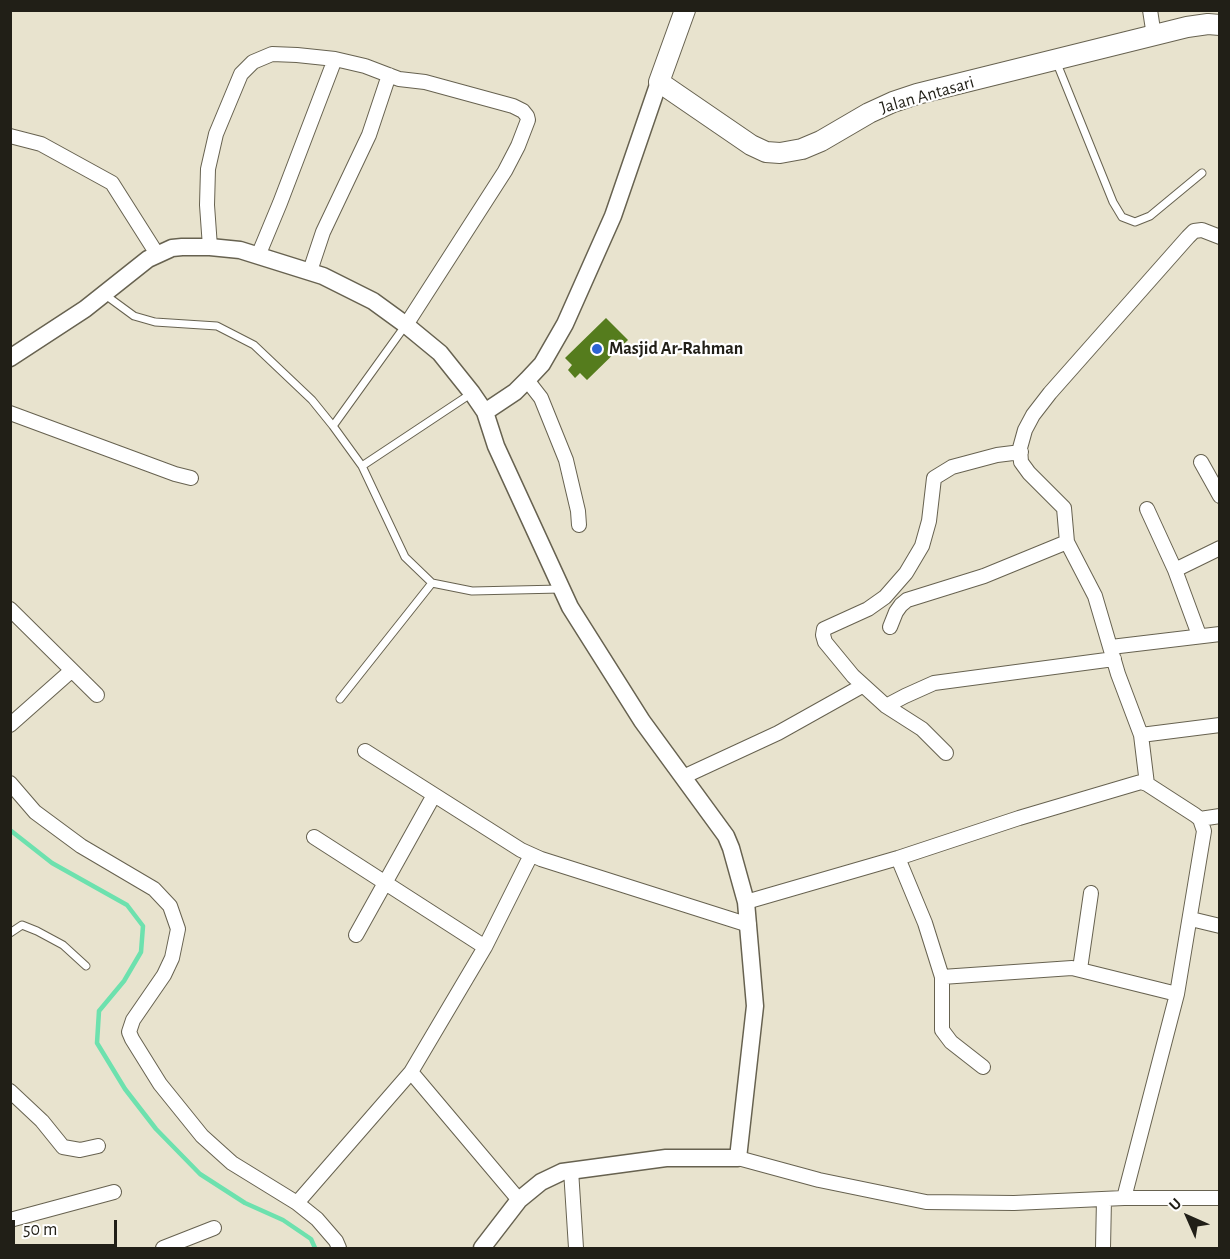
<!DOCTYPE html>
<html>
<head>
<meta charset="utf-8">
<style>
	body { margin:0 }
	#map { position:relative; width:1230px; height:1259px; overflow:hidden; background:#e8e3ce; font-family:"Alegreya Sans",sans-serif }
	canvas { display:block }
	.frame { position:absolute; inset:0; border:12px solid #211f17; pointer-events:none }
	.north { position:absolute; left:1158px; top:1187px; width:60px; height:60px; -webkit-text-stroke:4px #fff; paint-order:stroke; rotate:315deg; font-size:16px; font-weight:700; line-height:24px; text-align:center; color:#211f17 }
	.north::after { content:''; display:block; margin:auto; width:21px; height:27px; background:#211f17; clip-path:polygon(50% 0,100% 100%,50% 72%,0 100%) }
	.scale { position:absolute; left:12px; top:1220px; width:105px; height:27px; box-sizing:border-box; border:3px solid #211f17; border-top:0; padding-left:8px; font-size:18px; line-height:21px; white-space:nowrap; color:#211f17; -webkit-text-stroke:4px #fff; paint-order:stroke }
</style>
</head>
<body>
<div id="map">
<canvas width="1230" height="1259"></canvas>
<div class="frame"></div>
<div class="north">U</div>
<div class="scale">50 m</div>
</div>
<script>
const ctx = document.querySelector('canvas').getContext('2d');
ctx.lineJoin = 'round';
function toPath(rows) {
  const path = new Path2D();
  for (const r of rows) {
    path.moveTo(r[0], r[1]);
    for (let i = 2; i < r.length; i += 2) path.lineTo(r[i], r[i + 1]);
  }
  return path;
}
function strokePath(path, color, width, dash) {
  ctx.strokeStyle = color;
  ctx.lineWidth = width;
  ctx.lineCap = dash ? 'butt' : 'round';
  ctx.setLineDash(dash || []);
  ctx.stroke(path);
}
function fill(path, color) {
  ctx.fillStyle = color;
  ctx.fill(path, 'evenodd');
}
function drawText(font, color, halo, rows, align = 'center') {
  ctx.font = font + ' "Alegreya Sans",sans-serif';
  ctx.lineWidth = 4.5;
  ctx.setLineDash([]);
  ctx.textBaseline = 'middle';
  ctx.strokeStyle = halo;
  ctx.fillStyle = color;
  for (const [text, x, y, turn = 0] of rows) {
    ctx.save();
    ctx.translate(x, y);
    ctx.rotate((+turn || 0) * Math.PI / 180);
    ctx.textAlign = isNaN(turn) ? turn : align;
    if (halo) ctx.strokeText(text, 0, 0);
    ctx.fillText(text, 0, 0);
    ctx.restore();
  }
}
const stream = toPath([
	[10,830,52,863,127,905,143,926,141,952,124,981,99,1011,97,1043,125,1089,156,1129,200,1174,245,1203,283,1220,311,1239,315,1248]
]);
const building = toPath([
	[606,318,628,340,587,380,580,373,575,378,568,370,572,365,565,358]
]);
const service = toPath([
	[1056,61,1113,202,1122,217,1135,222,1150,216,1202,173],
	[104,294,134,316,155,322,217,326,254,345,312,400,333,426,362,466,405,557,432,583,472,591,560,589],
	[333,426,405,326],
	[362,466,472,393],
	[340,699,432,583],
	[10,933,22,925,37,931,63,945,86,966]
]);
const minor = toPath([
	[1150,10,1154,36],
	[10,136,41,144,112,183,157,254],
	[210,247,207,205,208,169,216,134,241,74,253,62,272,54,297,55,335,59,365,66,399,79,425,82,513,106,523,111,527,116,528,120,518,146,505,171,406,325],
	[258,256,280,203,335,59],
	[310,271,323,232,369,135,389,75],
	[527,380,541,398,566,460,578,511,579,525],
	[10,413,175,474,191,478],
	[1201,462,1220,496],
	[1147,509,1175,570],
	[1067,542,1064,508,1029,473,1021,462,1020,448,1025,430,1033,415,1050,393,1188,237,1194,231,1202,230,1220,237],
	[10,609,97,695],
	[890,627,896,612,901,605,907,600,984,576,1067,542,1095,596,1118,674,1141,735,1147,784],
	[1199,635,1175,570,1220,548],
	[1111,647,1220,634],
	[886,706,905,696,934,683,1114,659],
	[10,725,71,671],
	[1141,735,1220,725],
	[365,751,521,850,541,859,749,925],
	[946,753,922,729,886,706,853,676,825,642,823,635,824,629,868,609,885,597,906,573,922,546,929,521,934,478,952,467,997,455,1021,452],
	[683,777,778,733,862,686],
	[10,783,35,812,81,846,154,889,170,906,178,929,172,958,164,975,133,1020,129,1032,132,1039,160,1084,202,1136,232,1163,297,1203,411,1072,485,947,531,855],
	[1200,819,1220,816],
	[314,837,485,947],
	[898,858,925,923,942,977,942,1030,951,1042,983,1067],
	[746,902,898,858,1019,818,1134,784,1141,782,1147,784,1195,815,1200,819,1204,831,1177,994,1124,1198],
	[1191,919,1220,926],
	[356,935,434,795],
	[1080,969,1091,893],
	[942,977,1072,968,1177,994],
	[411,1072,519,1200],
	[10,1091,42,1121,63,1147,80,1150,98,1146],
	[738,1158,819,1180,926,1202,1014,1203,1124,1198,1220,1198],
	[571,1170,576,1248],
	[297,1203,317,1219,336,1241,339,1248],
	[10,1220,114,1192],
	[163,1248,214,1228],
	[1103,1248,1104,1199]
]);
const tertiary = toPath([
	[10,358,85,309,148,259,172,248,182,247,210,247,240,250,323,276,373,301,406,325,440,353,472,393,485,412,496,446,570,607,642,721,726,836,731,848,746,902,755,1006,738,1158,666,1158,562,1172,541,1182,519,1200,482,1248],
	[485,412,515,392,527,380,542,364,565,324,613,216,659,82]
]);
const secondary = toPath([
	[685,10,659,82,751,145,766,152,780,153,802,149,821,141,869,113,893,102,917,94,1187,27,1208,24,1220,25]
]);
const markers = [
	[597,349,6,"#2d64d2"]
];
const streetNames = [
	["Jalan Antasari",927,95,-16]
];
const poiNames = [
	["Masjid Ar-Rahman",609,349]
];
strokePath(stream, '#6de1ae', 4.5);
fill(building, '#557c1d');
strokePath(service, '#676250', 9);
strokePath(minor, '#676250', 16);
strokePath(tertiary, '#676250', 19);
strokePath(secondary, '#676250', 22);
strokePath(service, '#fff', 7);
strokePath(minor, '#fff', 14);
strokePath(tertiary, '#fff', 16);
strokePath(secondary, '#fff', 20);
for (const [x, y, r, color] of markers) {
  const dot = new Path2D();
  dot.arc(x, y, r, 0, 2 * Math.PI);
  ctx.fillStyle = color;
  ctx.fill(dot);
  strokePath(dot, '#fff', 2);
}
drawText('18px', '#211f17', '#fff', streetNames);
drawText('bold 18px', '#211f17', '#fff', poiNames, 'left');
</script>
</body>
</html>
